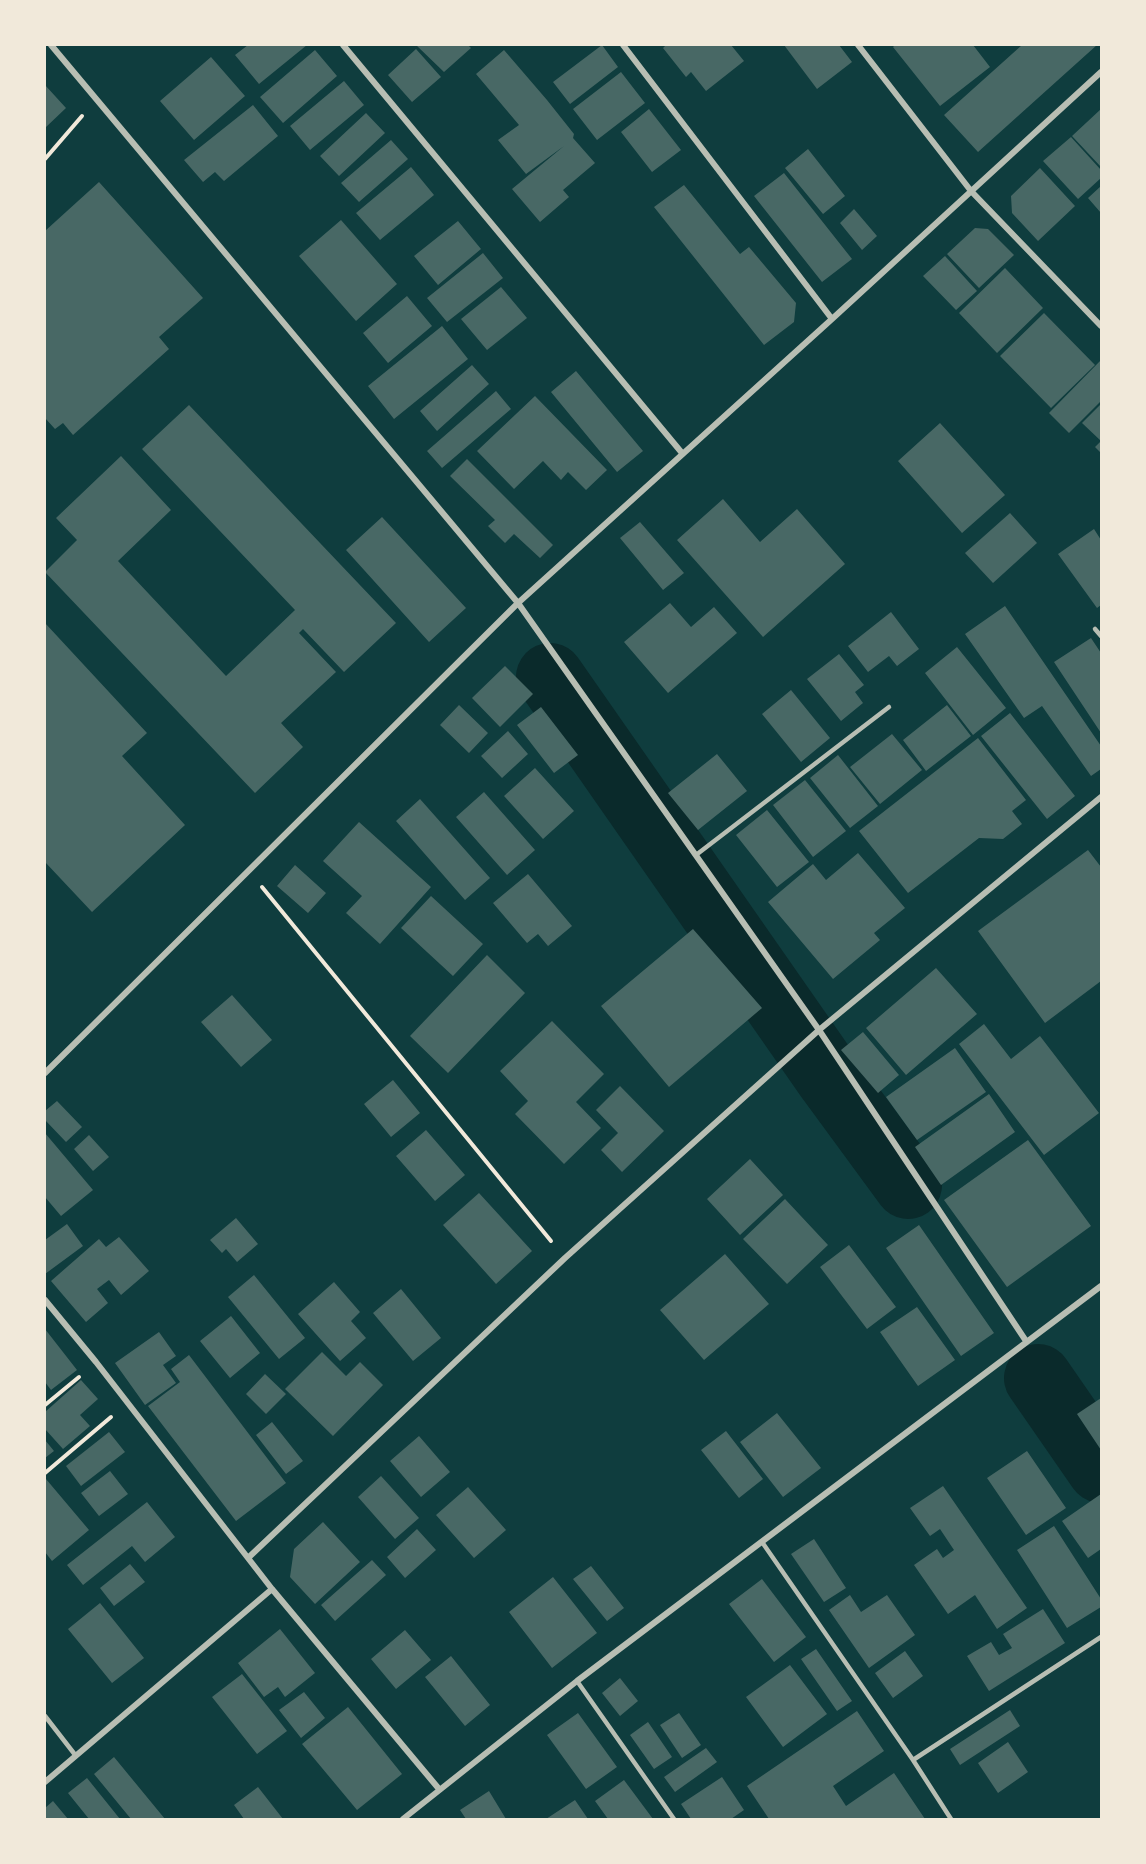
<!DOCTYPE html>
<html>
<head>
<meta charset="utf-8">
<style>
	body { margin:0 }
	#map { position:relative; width:1146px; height:1864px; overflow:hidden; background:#0f3d3e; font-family:Barlow,sans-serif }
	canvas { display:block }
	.frame { position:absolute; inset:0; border:46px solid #f1e9da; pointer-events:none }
</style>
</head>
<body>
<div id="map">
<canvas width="1146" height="1864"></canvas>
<div class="frame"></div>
</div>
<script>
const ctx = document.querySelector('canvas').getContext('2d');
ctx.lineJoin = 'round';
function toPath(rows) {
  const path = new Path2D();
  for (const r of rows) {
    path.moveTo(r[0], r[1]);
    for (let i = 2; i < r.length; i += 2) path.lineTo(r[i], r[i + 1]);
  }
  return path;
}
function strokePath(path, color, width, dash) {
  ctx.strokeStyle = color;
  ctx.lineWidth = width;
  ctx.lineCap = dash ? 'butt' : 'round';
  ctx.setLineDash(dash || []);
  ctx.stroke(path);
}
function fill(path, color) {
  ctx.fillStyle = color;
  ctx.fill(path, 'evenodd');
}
const river = toPath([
	[550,677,831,1080,908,1185],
	[1038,1378,1101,1469]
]);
const building = toPath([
	[248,45,307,45,259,84,235,55],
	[416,45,468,45,471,48,444,72],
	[602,45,618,67,570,104,553,82],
	[666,45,731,45,744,61,706,91,691,72,686,77,663,48],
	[784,45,839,45,852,62,817,89],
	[895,45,973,45,990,67,940,106,893,47],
	[1022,45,1097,45,978,152,944,115],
	[416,49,441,77,412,102,388,75],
	[315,50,337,76,283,123,260,97],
	[504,50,547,100,574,134,573,138,595,163,563,190,569,197,540,222,512,189,564,146,526,174,498,140,519,125,476,74],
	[211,57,245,96,194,140,160,101],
	[621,72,645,103,597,140,573,109],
	[344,81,364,105,310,150,290,126],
	[45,85,66,108,45,128],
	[253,105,278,136,224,181,215,172,203,182,184,160],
	[649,109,681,150,652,172,621,132],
	[1101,109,1101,167,1072,136],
	[366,113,385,133,339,176,320,156],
	[1071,137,1101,170,1101,178,1078,199,1043,161],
	[391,140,408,159,359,202,341,183],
	[808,149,845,196,823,214,785,168],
	[411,167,434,195,380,240,356,213],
	[1040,168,1075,206,1038,241,1012,213,1011,196],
	[784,173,852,259,822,282,754,196],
	[99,182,203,298,159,337,169,349,73,435,63,423,55,429,45,418,45,231],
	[684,185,740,254,749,247,796,303,794,322,764,345,654,207],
	[1101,186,1101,213,1088,198],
	[854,209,877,236,862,250,840,223],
	[341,220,397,284,356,321,299,256],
	[458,221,481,249,438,285,414,256],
	[975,228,988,229,1014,255,979,288,947,254],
	[483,253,503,278,447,322,427,298],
	[945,256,977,291,956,310,923,276],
	[1005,268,1043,308,997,353,959,313],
	[501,287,527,318,487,350,461,319],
	[407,296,432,326,388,363,363,333],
	[1044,313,1095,365,1051,408,1000,356],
	[442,326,468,359,394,419,368,386],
	[1101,360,1101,401,1069,433,1049,413],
	[472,365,489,384,437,431,420,411],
	[576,371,643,451,617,472,551,392],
	[496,391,511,409,442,468,427,451],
	[535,396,607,470,586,490,568,472,561,480,543,461,514,489,477,451],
	[1101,404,1101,453,1095,447,1101,441,1082,423],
	[189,405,396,623,344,672,303,629,299,633,336,672,281,723,303,747,255,793,45,572,77,540,56,518,121,456,171,510,118,561,226,676,295,610,142,449],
	[940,423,1005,495,962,533,898,461],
	[467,459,553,545,540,558,514,534,505,543,488,526,495,520,450,476],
	[723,499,760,542,797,509,845,564,763,637,677,540],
	[1010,513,1037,543,993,583,965,553],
	[382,517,466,608,429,642,346,550],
	[640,522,684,573,663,590,620,538],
	[1094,529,1101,540,1101,605,1097,608,1058,554],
	[670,603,691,627,714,607,737,633,668,693,624,642],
	[1005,606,1101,746,1101,769,1091,776,1042,706,1024,718,965,634],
	[891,612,919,649,897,666,889,656,868,672,848,646],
	[45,623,147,733,122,756,185,825,92,912,45,862],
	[1091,638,1101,653,1101,733,1054,662],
	[957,647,1006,708,973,735,925,673],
	[839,654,864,685,855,692,863,703,841,721,807,679],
	[505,666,533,694,500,727,472,698],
	[791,690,830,738,801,762,762,714],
	[459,705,488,733,469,753,440,725],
	[947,705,971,736,926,771,903,740],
	[541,707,578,755,554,773,517,725],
	[1010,713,1075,796,1047,819,981,736],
	[508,731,528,754,502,778,481,756],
	[892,734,922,770,880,804,850,767],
	[978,738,1026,800,1012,811,1022,824,1003,839,979,838,908,893,859,831],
	[717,754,747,791,698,830,668,793],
	[838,755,878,806,850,828,810,778],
	[535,768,574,811,543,839,504,796],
	[805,780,846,831,813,857,773,805],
	[484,792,535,850,507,875,456,817],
	[420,799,490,878,465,900,396,821],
	[767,810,809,862,777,887,736,835],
	[359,822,431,887,380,944,346,913,362,896,323,861],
	[1088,850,1101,867,1101,981,1045,1023,978,931],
	[858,853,905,908,874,933,880,940,833,979,768,902,813,864,826,880],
	[295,865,326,893,308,913,277,886],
	[528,874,572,926,548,946,538,934,527,943,493,903],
	[431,896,483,944,453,976,401,928],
	[693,929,762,1008,669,1087,601,1006],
	[487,955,525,993,448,1073,410,1036],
	[936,968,977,1014,906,1075,866,1028],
	[232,995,272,1040,241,1067,201,1022],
	[552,1021,604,1074,576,1102,601,1128,564,1164,515,1114,528,1101,500,1071],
	[984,1024,1011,1059,1040,1036,1099,1113,1044,1155,959,1044],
	[863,1032,899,1075,878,1093,841,1050],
	[955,1048,986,1092,917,1140,886,1097],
	[393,1080,420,1113,391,1137,364,1104],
	[620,1086,664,1131,622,1172,601,1150,618,1133,596,1110],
	[989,1094,1015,1132,941,1185,915,1147],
	[57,1101,82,1127,66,1142,45,1120,45,1111],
	[426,1130,465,1175,435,1201,396,1156],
	[45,1133,93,1190,61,1216,45,1197],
	[89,1135,109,1157,93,1171,74,1149],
	[1028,1140,1091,1226,1007,1287,944,1200],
	[750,1159,783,1195,740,1235,707,1199],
	[479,1193,532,1251,496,1284,443,1225],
	[785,1199,828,1245,787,1284,743,1239],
	[236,1218,258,1244,237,1262,226,1249,222,1253,210,1240],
	[67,1224,83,1246,45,1274,45,1240],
	[919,1225,994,1333,961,1356,886,1248],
	[119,1237,149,1271,121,1295,109,1280,97,1289,108,1303,86,1322,51,1281,99,1239,106,1247],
	[849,1245,896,1307,867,1329,820,1267],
	[725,1254,769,1304,704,1360,660,1310],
	[254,1275,305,1338,279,1359,228,1297],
	[334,1282,360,1312,351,1321,366,1338,340,1361,298,1314],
	[401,1289,441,1338,413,1361,373,1313],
	[917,1307,955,1360,918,1386,880,1332],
	[231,1316,260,1353,230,1378,200,1341],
	[45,1329,77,1370,51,1390,45,1382],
	[159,1332,176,1356,163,1365,176,1383,145,1405,115,1363],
	[322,1352,346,1376,360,1362,383,1385,333,1436,285,1389],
	[189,1355,286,1483,236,1521,148,1406,180,1382,171,1369],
	[265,1374,286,1394,266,1414,246,1394],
	[81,1380,98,1399,80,1415,90,1426,63,1449,45,1429,45,1412],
	[1101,1398,1101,1450,1077,1414],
	[777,1413,821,1468,783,1497,740,1442],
	[272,1422,303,1461,286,1474,256,1435],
	[726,1431,763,1479,739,1498,701,1450],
	[109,1432,125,1452,81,1486,66,1466],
	[419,1436,450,1472,421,1497,390,1461],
	[45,1440,54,1451,45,1458],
	[1027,1451,1066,1508,1026,1535,987,1478],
	[110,1471,128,1494,99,1516,81,1493],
	[381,1476,419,1518,395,1539,358,1497],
	[46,1479,89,1530,52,1561,45,1552],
	[943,1486,1027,1608,997,1629,975,1595,948,1614,914,1565,937,1549,943,1558,954,1550,940,1529,930,1536,910,1508],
	[468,1487,506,1530,474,1558,436,1515],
	[1101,1494,1101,1549,1088,1558,1062,1521],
	[147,1502,175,1537,145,1562,132,1546,83,1585,67,1565],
	[323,1522,360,1562,315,1604,290,1577,294,1549],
	[1054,1526,1101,1599,1101,1607,1067,1628,1017,1550],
	[417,1529,436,1550,405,1578,387,1557],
	[814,1539,846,1588,824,1602,791,1554],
	[372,1560,386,1575,335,1621,321,1605],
	[130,1564,145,1582,114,1606,100,1588],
	[591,1566,624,1608,607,1621,573,1579],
	[553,1577,597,1633,552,1668,509,1612],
	[762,1579,806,1637,774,1662,729,1604],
	[850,1595,861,1612,887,1595,915,1635,869,1668,829,1610],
	[100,1603,144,1658,112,1683,68,1629],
	[1043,1609,1065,1643,989,1691,967,1656,991,1642,999,1655,1012,1648,1003,1634],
	[280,1629,315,1673,285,1697,278,1687,264,1697,238,1663],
	[405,1630,431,1660,396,1689,371,1659],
	[816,1649,852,1701,837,1711,801,1659],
	[905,1651,923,1676,893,1698,875,1673],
	[451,1656,490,1705,465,1726,425,1677],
	[790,1665,827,1714,783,1747,746,1697],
	[242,1674,287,1731,257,1754,212,1697],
	[620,1678,638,1701,620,1716,602,1693],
	[304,1692,325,1718,301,1738,279,1710],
	[348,1707,402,1774,357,1810,302,1744],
	[1010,1710,1020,1726,960,1765,950,1749],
	[857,1711,884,1751,833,1786,846,1806,894,1773,925,1819,769,1819,747,1786],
	[578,1713,617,1767,586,1789,547,1735],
	[679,1713,701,1745,682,1758,660,1725],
	[648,1722,672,1757,654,1769,630,1735],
	[1008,1742,1028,1772,998,1793,978,1763],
	[706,1748,717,1762,675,1792,664,1777],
	[114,1757,165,1819,131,1819,94,1774],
	[722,1777,744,1810,731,1819,691,1819,681,1804],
	[87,1778,120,1819,89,1819,68,1793],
	[624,1780,653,1819,608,1819,595,1801],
	[258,1787,283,1819,244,1819,234,1805],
	[489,1791,506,1819,466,1819,460,1810],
	[575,1800,588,1819,546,1819],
	[53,1801,68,1819,45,1819,45,1808]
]);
const path = toPath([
	[45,159,82,116],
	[262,887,551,1241],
	[45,1405,79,1377],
	[45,1473,111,1417]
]);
const service = toPath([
	[1095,629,1101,636],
	[696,855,889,707],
	[762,1542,913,1760,951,1819],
	[577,1681,674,1819],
	[45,1716,76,1756],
	[913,1760,1101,1637]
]);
const minor = toPath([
	[51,45,518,603,819,1030,1026,1341],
	[343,45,682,453],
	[623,45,832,319],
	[858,45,971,191,1101,326],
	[45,1073,518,603,832,319,1101,72],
	[45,1300,96,1362,272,1589,439,1789],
	[248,1558,565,1258,819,1030,1101,797],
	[45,1782,272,1589],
	[403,1819,577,1681,1101,1286]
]);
strokePath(river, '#0a2a2b', 68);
fill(building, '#486865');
strokePath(path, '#f1e9da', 4);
strokePath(service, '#b8beb3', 4.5);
strokePath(minor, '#b8beb3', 6);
</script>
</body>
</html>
